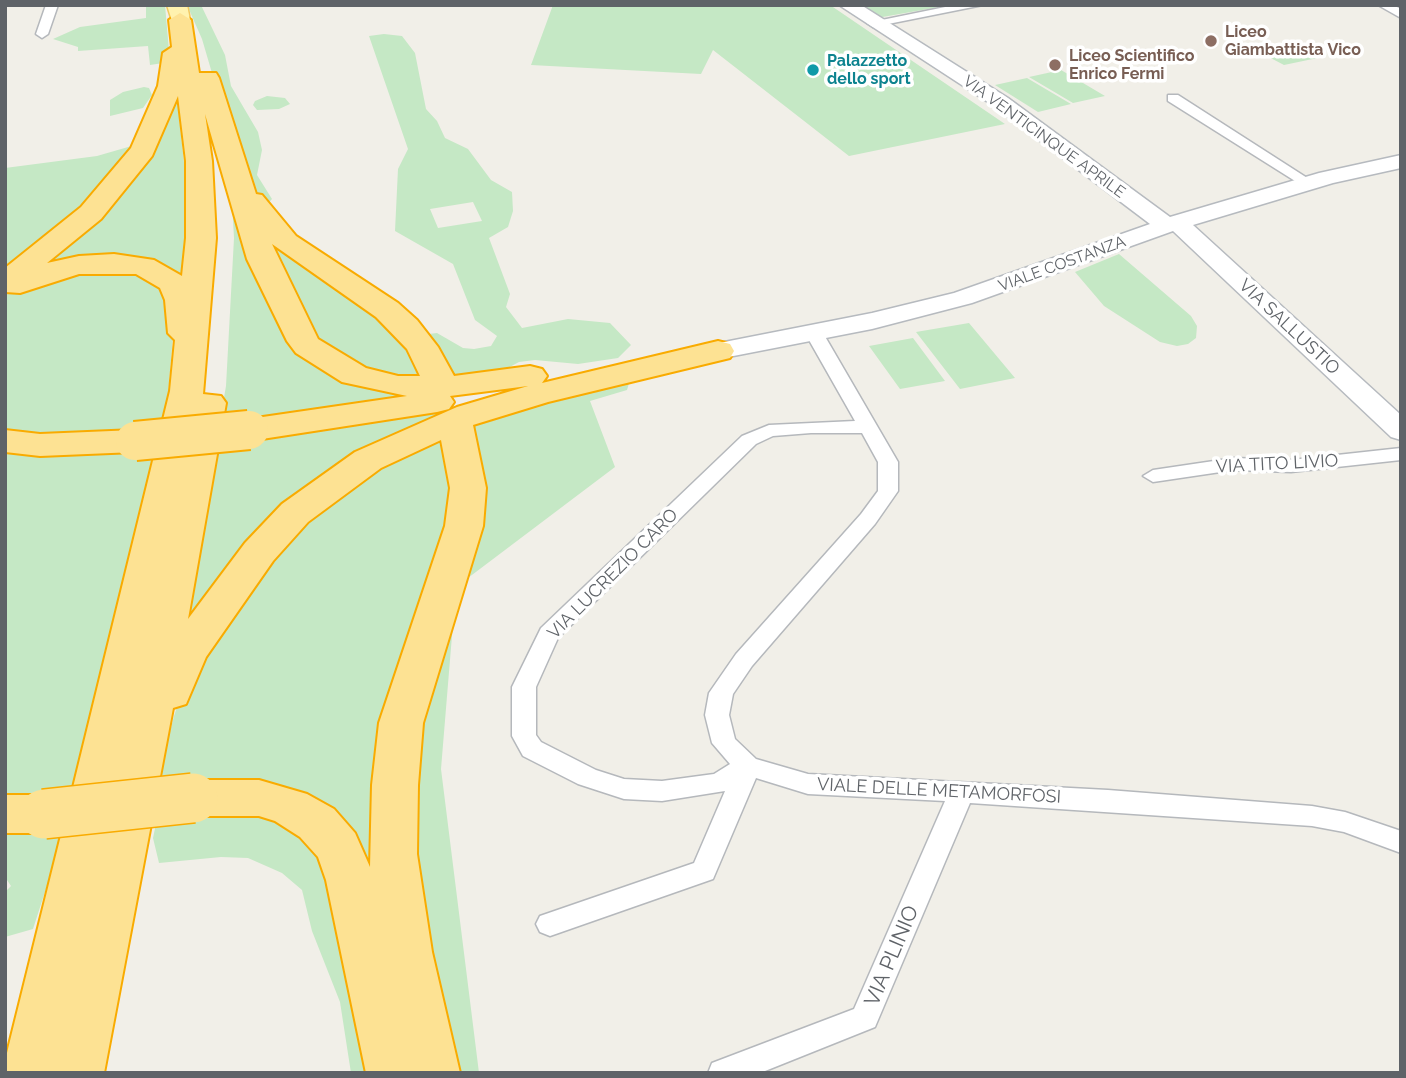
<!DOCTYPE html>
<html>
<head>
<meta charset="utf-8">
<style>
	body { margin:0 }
	#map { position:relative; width:1406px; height:1078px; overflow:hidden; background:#f1efe8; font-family:Raleway,sans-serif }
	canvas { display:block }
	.frame { position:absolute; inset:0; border:7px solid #5f6368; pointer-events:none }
</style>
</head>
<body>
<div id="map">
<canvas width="1406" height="1078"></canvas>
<div class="frame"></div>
</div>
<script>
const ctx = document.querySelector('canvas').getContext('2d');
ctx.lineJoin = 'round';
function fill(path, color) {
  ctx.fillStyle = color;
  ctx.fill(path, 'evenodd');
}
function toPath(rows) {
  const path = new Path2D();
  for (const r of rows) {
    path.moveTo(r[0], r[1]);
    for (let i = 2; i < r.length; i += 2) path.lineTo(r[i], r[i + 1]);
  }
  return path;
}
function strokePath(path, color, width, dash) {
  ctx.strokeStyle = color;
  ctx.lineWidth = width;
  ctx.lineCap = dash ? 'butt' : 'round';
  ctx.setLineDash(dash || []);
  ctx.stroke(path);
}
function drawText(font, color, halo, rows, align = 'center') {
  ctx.font = font + ' Raleway,sans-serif';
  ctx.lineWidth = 7;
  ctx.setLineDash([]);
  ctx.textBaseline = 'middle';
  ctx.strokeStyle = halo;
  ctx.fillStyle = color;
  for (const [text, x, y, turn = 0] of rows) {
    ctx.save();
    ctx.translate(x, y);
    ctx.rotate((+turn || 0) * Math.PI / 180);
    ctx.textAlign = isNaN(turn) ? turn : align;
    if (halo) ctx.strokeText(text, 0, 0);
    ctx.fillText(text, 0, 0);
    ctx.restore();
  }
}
const green = toPath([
	[146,5,165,5,170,62,150,65,148,46,78,51,78,47,53,39,80,27,146,18],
	[187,5,201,5,225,55,231,86,258,132,262,150,257,175,272,199,263,209,244,182,202,39],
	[553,5,830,5,1005,124,849,156,713,50,701,74,531,65],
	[858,5,935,5,939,7,877,18],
	[384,34,402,36,415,53,426,109,437,121,445,138,468,149,491,180,512,192,513,211,508,227,489,238,510,294,506,307,522,328,568,319,610,323,631,345,618,358,578,364,535,360,519,362,493,376,444,383,420,335,437,333,463,348,474,349,491,346,497,336,475,320,453,264,395,231,398,169,408,149,369,36],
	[473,202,482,221,438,228,430,209],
	[1304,44,1327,56,1284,65,1261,53],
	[1061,70,1105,96,1073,103,1029,77],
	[1027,78,1071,104,1038,112,995,85],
	[144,87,149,88,152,95,143,108,110,116,110,100,123,92],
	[176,89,184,162,185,240,181,289,160,269,23,274,67,239],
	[267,96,285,98,290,104,279,109,257,110,253,105,255,101],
	[135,145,83,212,5,277,5,168,97,156],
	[232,202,291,335,429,399,432,411,498,399,362,456,181,645,226,386,234,238],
	[266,229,398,329,431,383,377,378,304,332],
	[1119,254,1191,316,1197,326,1196,338,1188,344,1177,346,1160,342,1104,306,1075,272],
	[111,267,157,279,175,313,167,407,72,797,5,807,5,295,40,280],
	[969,323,1015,378,960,389,916,332],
	[913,338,945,381,900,389,869,346],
	[630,380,627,390,590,401,615,467,456,587,441,769,479,1073,438,1073,402,851,459,422],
	[452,426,452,497,391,943,321,816,155,790,174,716,197,648,301,512],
	[240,805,317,838,379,1073,351,1073,340,1002,312,931,302,890,282,873,248,858,221,857,159,863,153,838,158,814],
	[5,827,64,833,33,929,5,937,5,892,11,886,5,877]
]);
const street = toPath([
	[46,5,58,5,48,34,42,38,36,34,46,5],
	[955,5,983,5,873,27,867,23,955,5],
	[1378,5,1393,5,1401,9,1401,18,1378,5],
	[1168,95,1178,95,1315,183,1308,187,1303,186,1168,101,1168,95],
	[814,328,823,333,898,462,898,491,875,524,752,666,733,694,729,715,735,739,756,759,808,774,1108,790,1312,806,1345,812,1401,831,1401,853,1344,832,1312,826,970,803,875,1027,760,1073,708,1073,712,1063,854,1009,945,801,808,794,756,778,713,879,550,936,540,932,536,924,540,916,694,863,725,791,662,801,624,799,578,784,523,756,512,736,512,687,541,628,742,436,769,425,855,421,805,333,814,328],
	[811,433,862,433,878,462,878,491,861,514,736,654,709,693,705,715,712,743,730,764,714,774,662,781,624,779,596,770,541,742,536,735,536,687,558,638,756,444,773,436,811,433],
	[1401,448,1401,460,1291,472,1234,470,1153,482,1143,476,1153,470,1234,458,1291,460,1401,448]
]);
const secondary = toPath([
	[839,5,861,5,1008,98,1170,217,1319,173,1401,155,1401,168,1333,183,1193,225,1401,415,1401,440,1391,437,1173,231,972,303,872,329,718,359,709,357,705,351,709,345,872,313,954,293,1150,224,994,106,839,5]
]);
const primary = toPath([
	[167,5,187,5,190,20,187,24,173,24,167,5]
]);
const highway = toPath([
	[180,13,191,20,199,73,216,73,219,78,256,194,262,195,296,236,398,303,417,320,438,347,454,376,530,366,542,369,547,376,542,383,718,341,730,344,734,351,730,358,548,402,473,425,486,488,483,526,423,723,418,785,417,854,432,952,460,1073,366,1073,326,880,318,857,300,837,275,821,259,816,193,816,177,811,170,798,177,785,193,780,259,780,307,794,334,809,355,833,370,867,372,785,379,723,445,526,450,488,441,440,381,468,308,522,273,561,206,657,186,704,173,708,104,1073,5,1073,5,1061,65,819,61,827,44,833,5,833,5,795,44,795,61,801,67,812,170,391,175,340,168,333,165,300,160,288,136,274,79,274,20,293,5,292,5,268,81,207,131,148,158,86,163,53,172,47,169,20,180,13],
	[178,96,186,161,186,238,182,276,154,260,114,254,79,256,47,263,101,219,152,156,178,96],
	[205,114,247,259,287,341,296,353,342,382,407,396,249,419,237,423,231,430,237,437,249,441,437,412,449,409,454,402,450,396,528,386,457,407,355,452,282,504,245,543,188,619,226,403,221,396,203,394,216,238,212,161,205,114],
	[272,244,376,317,407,349,420,376,398,376,366,368,318,339,272,244],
	[5,430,40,434,135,430,148,433,153,441,148,449,135,452,40,456,5,452,5,430]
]);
const highwayBridgeFar1 = toPath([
	[135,441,249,430]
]);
const highwayBridge = toPath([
	[44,814,193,798]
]);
const markers = [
	[1211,41,7,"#8d6e63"],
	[1055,65,7,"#8d6e63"],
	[813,70,7,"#0f9aa8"]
];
const farEducationnames = [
	["Liceo",1225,32],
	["Giambattista Vico",1225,50],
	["Liceo Scientifico",1069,56],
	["Enrico Fermi",1069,74]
];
const farCulturenames = [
	["Palazzetto",827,61],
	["dello sport",827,79]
];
const farStreetnames = [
	["VIA VENTICINQUE APRILE",1044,137,36],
	["VIALE COSTANZA",1062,264,-20]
];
const streetNames = [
	["VIA SALLUSTIO",1289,327,43],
	["VIA TITO LIVIO",1277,464,-3],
	["VIA LUCREZIO CARO",613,574,-45],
	["VIALE DELLE METAMORFOSI",939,791,3]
];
const nearStreetnames = [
	["VIA PLINIO",892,956,-67]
];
fill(green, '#c5e8c5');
strokePath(street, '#b5b8bc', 3);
strokePath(secondary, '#b6babf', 3);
strokePath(primary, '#f2c960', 3);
strokePath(highway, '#f9ab00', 4);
fill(street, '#fff');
fill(secondary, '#fff');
fill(primary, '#fff2af');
fill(highway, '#fde293');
strokePath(highwayBridgeFar1, '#f9ab00', 42, []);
strokePath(highwayBridge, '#f9ab00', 52, []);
strokePath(highwayBridgeFar1, '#fde293', 38);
strokePath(highwayBridge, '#fde293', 49);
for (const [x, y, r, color] of markers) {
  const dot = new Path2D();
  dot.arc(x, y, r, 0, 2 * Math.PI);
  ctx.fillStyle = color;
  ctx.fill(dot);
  strokePath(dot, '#fff', 2.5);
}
drawText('bold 16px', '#785e54', '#fff', farEducationnames, 'left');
drawText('bold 16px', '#0d838f', '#fff', farCulturenames, 'left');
drawText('16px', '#5f6368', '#fff', farStreetnames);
drawText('18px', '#5f6368', '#fff', streetNames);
drawText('21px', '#5f6368', '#fff', nearStreetnames);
</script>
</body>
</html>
